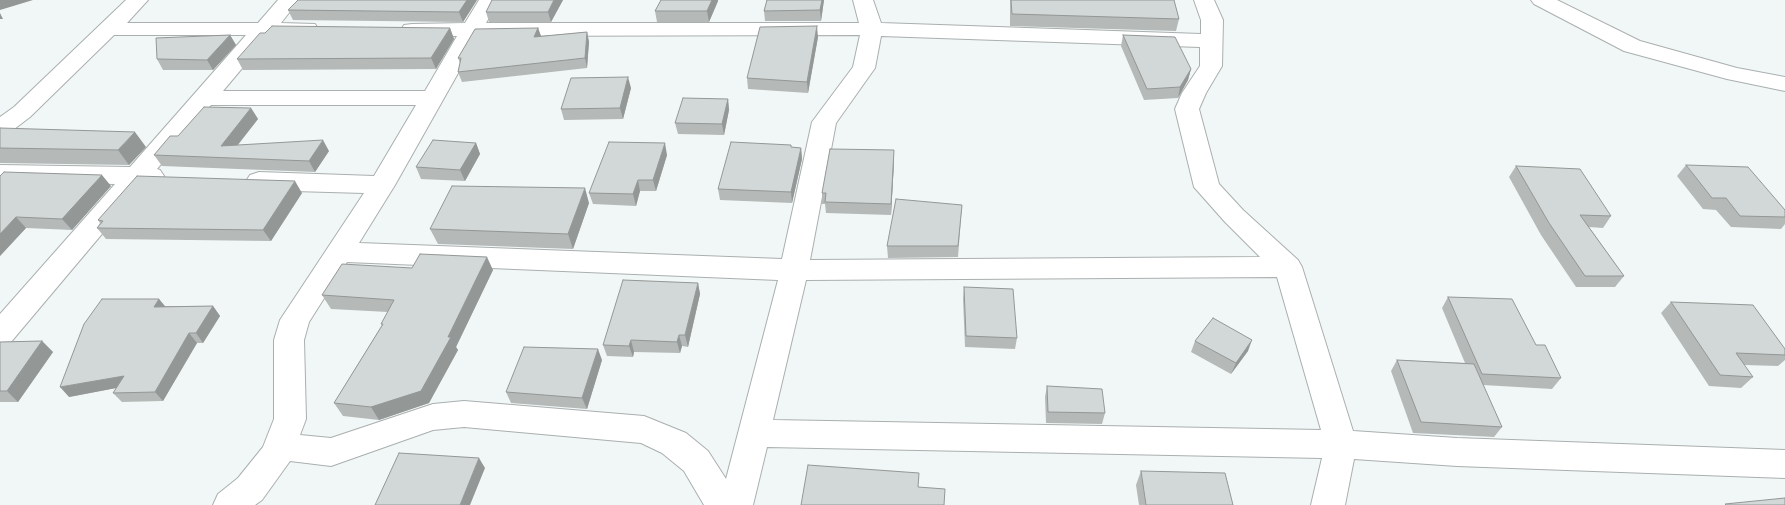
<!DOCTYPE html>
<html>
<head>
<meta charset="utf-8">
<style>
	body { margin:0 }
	canvas { display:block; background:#f1f7f6 }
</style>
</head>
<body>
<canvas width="1785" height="505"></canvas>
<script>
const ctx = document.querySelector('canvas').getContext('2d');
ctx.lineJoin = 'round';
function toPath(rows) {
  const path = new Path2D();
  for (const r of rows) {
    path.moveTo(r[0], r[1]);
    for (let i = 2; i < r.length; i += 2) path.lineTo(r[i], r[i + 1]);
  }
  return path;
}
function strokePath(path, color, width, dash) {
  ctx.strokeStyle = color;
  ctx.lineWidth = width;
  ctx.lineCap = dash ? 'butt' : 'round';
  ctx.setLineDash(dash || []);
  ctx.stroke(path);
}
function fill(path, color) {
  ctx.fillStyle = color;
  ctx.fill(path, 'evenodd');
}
const minor = toPath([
	[126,0,148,0,127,23,258,23,278,0,299,0,281,23,315,24,318,29,315,34,307,35,270,35,223,91,425,91,457,36,412,36,404,35,401,30,404,25,412,24,465,23,479,0,499,0,486,23,859,23,853,0,873,0,881,23,1201,34,1201,20,1194,0,1214,0,1223,20,1222,66,1206,93,1199,109,1219,184,1243,210,1298,260,1302,267,1353,431,1457,438,1785,450,1785,478,1457,466,1354,459,1345,505,1311,505,1322,458,767,447,753,505,704,505,684,471,662,453,641,443,464,427,433,430,331,466,290,461,262,500,255,505,213,505,218,494,238,478,263,447,274,419,274,340,280,320,364,193,259,190,250,187,246,181,250,175,259,172,374,176,416,105,211,105,157,169,160,170,164,176,160,182,144,184,11,342,0,346,0,314,115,184,0,181,0,165,130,167,246,35,114,35,30,117,9,133,0,136,0,117,14,107,126,0],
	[860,35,853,67,812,122,782,259,359,243,395,185,479,36,860,35],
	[881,36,1200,47,1200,66,1182,93,1175,109,1194,187,1225,222,1260,257,810,260,836,123,875,68,881,36],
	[347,262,778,280,726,479,708,451,686,433,644,416,464,401,433,404,331,438,300,435,306,419,304,340,309,322,347,262],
	[1277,277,1321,430,773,420,806,280,1277,277],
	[1531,0,1557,0,1640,41,1737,68,1785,77,1785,91,1727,79,1624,51,1534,4,1531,0]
]);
const wall = toPath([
	[298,0,477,0,463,22,293,20,288,10],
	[492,0,563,0,551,22,489,22,486,12],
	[661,0,718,0,718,1,709,22,657,22,655,11],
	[767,0,824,0,821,21,765,21,764,11],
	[1010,0,1174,0,1179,19,1176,31,1010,26],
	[450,28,454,39,436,69,243,70,237,59],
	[538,28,541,36,587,32,589,42,587,68,462,82,458,72,460,63,458,58],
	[230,35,236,45,213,70,163,70,157,59],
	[1123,35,1191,69,1188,80,1178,98,1144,100,1121,46],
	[818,37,808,93,748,89,747,78],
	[631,88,623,119,564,120,561,109],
	[728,99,729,110,724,135,678,134,675,123],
	[251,108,258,119,238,145,329,151,315,172,162,166,154,155,178,136],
	[0,128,146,147,129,165,0,163],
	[476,143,480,154,465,181,421,179,416,167],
	[791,145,791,147,801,148,802,159,792,203,720,200,718,189],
	[667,155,656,191,640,191,636,206,593,204,589,193],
	[894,162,891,215,826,213,825,204,822,204,822,193],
	[1686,165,1785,210,1785,224,1781,229,1731,227,1716,210,1703,209,1677,176],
	[1516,166,1611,216,1603,228,1589,227,1624,276,1615,287,1576,287,1541,235,1509,177],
	[0,176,111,186,72,230,26,228,0,256],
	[302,193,271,241,106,239,97,228,100,223,98,220],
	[589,203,573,249,438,244,430,229],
	[962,205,958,257,888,258,887,246],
	[412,268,493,270,456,347,458,350,429,403,379,420,343,416,334,403,382,325,381,324,388,312,331,309,322,295],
	[698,283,700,294,688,347,682,346,680,353,634,352,633,357,607,356,603,345],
	[964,287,1017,338,1015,349,965,347,963,299],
	[1448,297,1536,345,1561,378,1552,389,1483,385,1502,427,1494,437,1413,433,1391,371,1397,360,1465,363,1442,308],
	[159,299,165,306,213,306,220,316,203,343,197,343,163,401,122,402,113,393,116,388,69,397],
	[1671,302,1785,349,1785,360,1778,366,1744,365,1753,377,1741,388,1709,386,1661,313],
	[42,341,53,352,18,402,0,402,0,342],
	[1195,341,1248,351,1231,374,1191,352],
	[602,360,587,409,511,403,506,392],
	[1047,386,1105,413,1102,424,1046,423,1045,397],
	[1141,471,1233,505,1139,505,1136,485]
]);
const shadedWall = toPath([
	[0,0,33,0,0,10],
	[467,0,477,0,463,22,459,12],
	[554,0,563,0,551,22,548,12],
	[712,0,718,0,718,1,709,22,707,11],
	[822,0,824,0,821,21,820,10],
	[0,13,3,19,0,19],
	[817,26,818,37,808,93,807,82],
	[450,28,454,39,436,69,431,58],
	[538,28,542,39,534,37],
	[587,32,589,42,587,68,585,58],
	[230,35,236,45,213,70,207,60],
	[1191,69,1188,80,1178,98,1180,87],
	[628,77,631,88,623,119,620,108],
	[728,99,729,110,724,135,722,124],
	[251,108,258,119,228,157,221,146],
	[135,132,146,147,129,165,118,150],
	[323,140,329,151,315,172,309,161],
	[476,143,480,154,465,181,460,170],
	[665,143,667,155,656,191,653,180],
	[801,148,802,159,792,203,791,192],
	[894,150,894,162,891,215,891,204],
	[102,175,111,186,72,230,62,219],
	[638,180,640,191,636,206,633,194],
	[295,181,302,193,271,241,263,230],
	[585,188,589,203,573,249,568,234],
	[16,217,26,228,0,256,0,234],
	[487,257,493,270,456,347,458,350,429,403,379,420,371,407,448,337],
	[698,283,700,294,688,347,685,335],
	[159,299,167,309,154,307],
	[213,306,220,316,203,343,196,333],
	[189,333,197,343,163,401,155,392],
	[679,335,682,346,680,353,677,342],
	[631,340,634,352,633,357,629,346],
	[1252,340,1248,351,1231,374,1236,363],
	[42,341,53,352,18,402,7,391],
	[598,349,602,360,587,409,582,398],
	[124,376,132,385,69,397,60,387],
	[479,458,485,468,470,505,460,505]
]);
const building = toPath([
	[298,0,467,0,459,12,288,10,298,0],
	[492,0,554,0,548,12,486,12,492,0],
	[661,0,712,0,707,11,655,11,661,0],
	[767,0,822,0,820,10,764,11,767,0],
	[1011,0,1174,0,1179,19,1012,14,1011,0],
	[272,26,450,28,431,58,237,59,260,33,265,33,272,26],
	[817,26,807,82,747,78,760,27,817,26],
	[538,28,534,37,587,32,585,58,458,72,461,58,458,58,475,29,538,28],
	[230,35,207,60,157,59,156,38,230,35],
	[1123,35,1175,37,1191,69,1180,87,1147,89,1123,35],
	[628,77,620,108,561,109,571,78,628,77],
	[683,98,728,99,722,124,675,123,683,98],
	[204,107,251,108,221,146,323,140,309,161,154,155,170,136,178,136,204,107],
	[0,128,135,132,118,150,0,148,0,128],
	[433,140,476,143,460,170,416,167,433,140],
	[609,142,665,143,653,180,638,180,633,194,589,193,609,142],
	[731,142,791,145,791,147,801,148,791,192,718,189,731,142],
	[830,149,894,150,891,204,825,202,826,193,822,193,830,149],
	[1686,165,1748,167,1785,210,1785,217,1740,216,1726,198,1712,198,1686,165],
	[1516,166,1580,169,1611,216,1580,215,1624,276,1585,276,1549,223,1516,166],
	[4,172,102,175,62,219,16,217,0,234,0,176,4,172],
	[137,176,295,181,263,230,97,228,103,221,98,220,137,176],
	[452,186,585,188,568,234,430,229,452,186],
	[896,199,962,205,958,246,887,246,896,199],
	[420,254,487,257,448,337,451,337,421,391,371,407,334,403,383,324,381,324,394,300,322,295,342,264,412,268,420,254],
	[623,280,698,283,685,335,679,335,677,342,631,340,629,346,603,345,623,280],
	[964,287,1013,289,1017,338,966,336,964,287],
	[1448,297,1512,299,1536,345,1545,345,1561,378,1482,374,1448,297],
	[102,299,159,299,154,307,213,306,196,333,189,333,155,392,113,393,124,376,60,387,84,324,102,299],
	[1671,302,1753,305,1785,349,1785,355,1736,353,1753,377,1720,375,1671,302],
	[1213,318,1252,340,1236,363,1195,341,1213,318],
	[42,341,7,391,0,391,0,342,42,341],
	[524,347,598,349,582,398,506,392,524,347],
	[1397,360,1474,364,1502,427,1421,422,1397,360],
	[1047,386,1102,389,1105,413,1048,412,1047,386],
	[399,453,479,458,460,505,375,505,399,453],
	[808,465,919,473,918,487,945,489,944,505,801,505,808,465],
	[1141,471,1225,473,1233,505,1146,505,1141,471],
	[1785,498,1785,505,1726,505,1725,504,1785,498]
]);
strokePath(minor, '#aaafaf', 2);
fill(minor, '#fff');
fill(wall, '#b5bab9');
fill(shadedWall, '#939796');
fill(building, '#d2d8d7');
strokePath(building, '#939796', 1);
</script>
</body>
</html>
